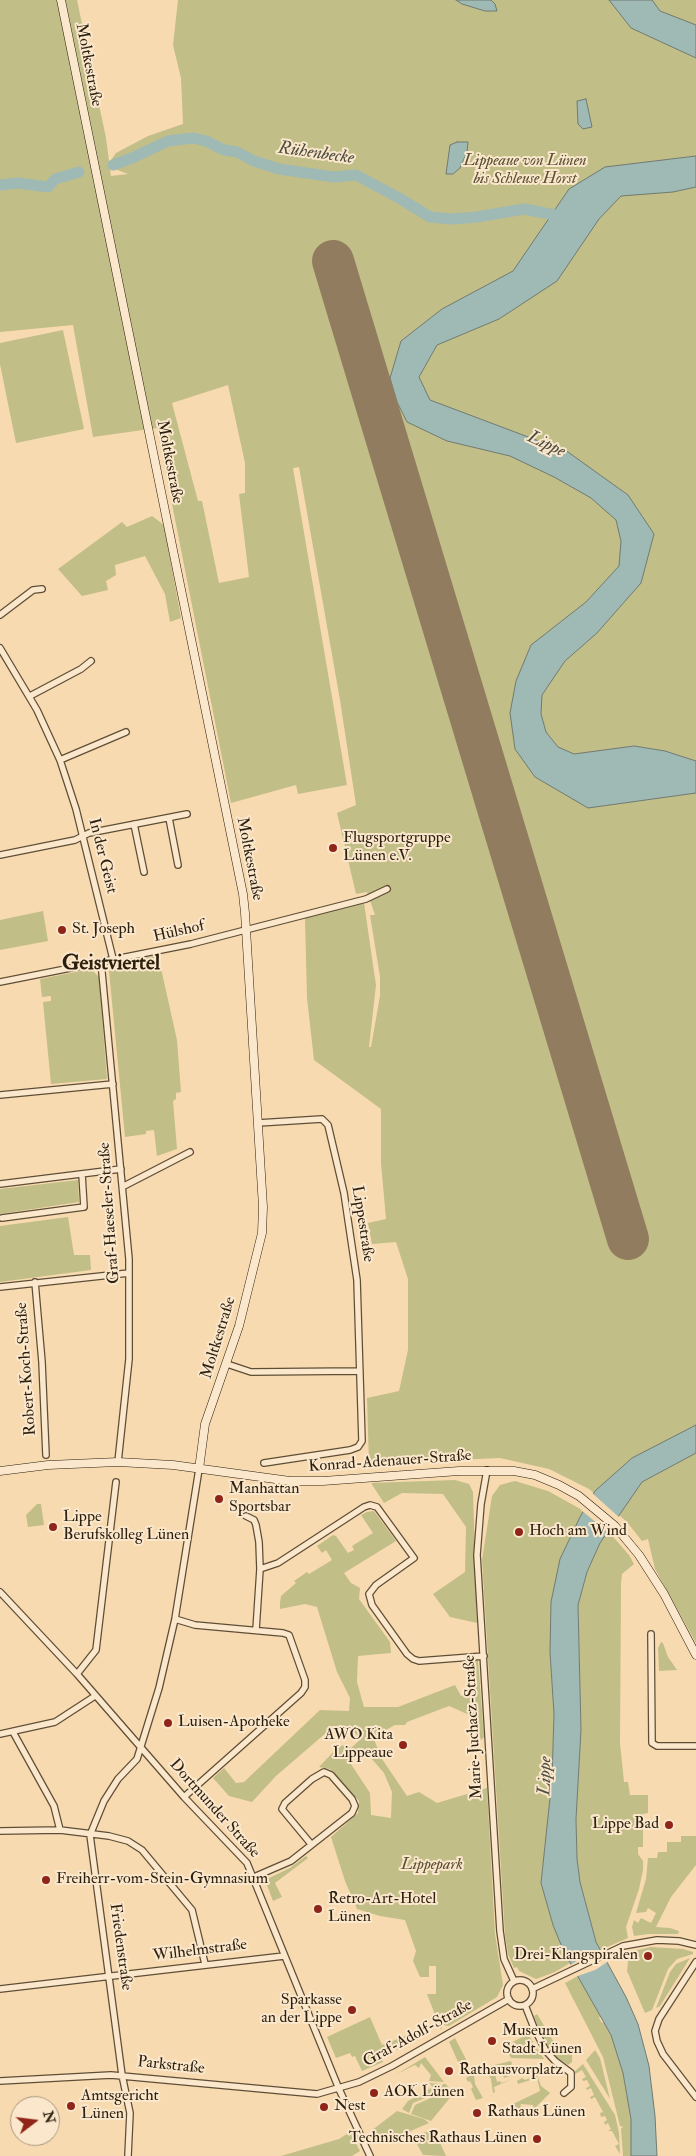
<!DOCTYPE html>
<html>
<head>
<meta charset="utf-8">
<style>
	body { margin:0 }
	#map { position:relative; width:696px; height:2156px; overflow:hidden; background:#f8dab0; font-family:"IM FELL Double Pica",serif }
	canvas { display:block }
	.north { position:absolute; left:10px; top:2096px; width:50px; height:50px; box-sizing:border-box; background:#fae7cc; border:1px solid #a89780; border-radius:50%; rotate:75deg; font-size:14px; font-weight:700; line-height:20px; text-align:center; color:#2c1f0e }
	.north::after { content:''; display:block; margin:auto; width:18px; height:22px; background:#8f2418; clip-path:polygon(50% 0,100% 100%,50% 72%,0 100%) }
</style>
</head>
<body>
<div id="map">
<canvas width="696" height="2156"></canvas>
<div class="north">N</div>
</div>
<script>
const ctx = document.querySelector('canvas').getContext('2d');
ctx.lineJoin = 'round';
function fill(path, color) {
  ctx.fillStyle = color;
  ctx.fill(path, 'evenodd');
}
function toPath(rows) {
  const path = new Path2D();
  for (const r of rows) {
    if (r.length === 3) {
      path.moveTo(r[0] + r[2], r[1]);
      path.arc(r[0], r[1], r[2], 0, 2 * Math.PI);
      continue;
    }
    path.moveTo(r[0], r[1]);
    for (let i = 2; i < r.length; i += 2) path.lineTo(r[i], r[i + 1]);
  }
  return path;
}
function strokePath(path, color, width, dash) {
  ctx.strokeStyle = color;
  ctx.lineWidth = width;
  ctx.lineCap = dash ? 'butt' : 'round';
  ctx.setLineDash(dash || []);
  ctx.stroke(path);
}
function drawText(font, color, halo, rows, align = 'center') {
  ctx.font = font + ' "IM FELL Double Pica",serif';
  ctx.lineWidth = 4;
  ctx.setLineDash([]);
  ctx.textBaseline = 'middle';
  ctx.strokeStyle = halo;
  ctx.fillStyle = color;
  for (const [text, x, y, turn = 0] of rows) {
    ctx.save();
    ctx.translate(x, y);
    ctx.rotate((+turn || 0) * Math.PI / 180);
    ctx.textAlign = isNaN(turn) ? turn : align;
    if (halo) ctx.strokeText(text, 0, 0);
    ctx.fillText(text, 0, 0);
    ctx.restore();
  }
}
const green = toPath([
	[0,0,77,0,106,138,111,176,128,174,112,168,111,160,116,153,148,136,183,124,181,78,173,45,178,0,696,0,696,1643,655,1569,648,1539,642,1541,627,1522,589,1489,549,1469,500,1458,369,1464,367,1398,399,1391,408,1350,408,1279,396,1242,372,1244,368,1223,386,1219,381,1163,381,1109,314,1060,307,998,305,918,364,903,376,985,369,1047,371,1047,380,996,380,977,370,915,375,915,367,892,356,894,337,813,356,805,340,700,299,467,293,468,347,785,298,794,296,785,231,803,157,428,93,437,73,325,0,332],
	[228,385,245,463,245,493,239,494,249,577,219,583,202,501,198,501,172,403],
	[63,330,84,429,16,443,0,364,0,343],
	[152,516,164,525,181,618,170,622,165,594,145,556,115,565,116,575,106,581,108,590,82,596,58,569,122,522,127,527],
	[43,911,48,941,0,950,0,920],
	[158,955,177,1040,181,1092,176,1093,176,1099,173,1101,177,1149,157,1156,154,1130,146,1131,146,1134,125,1137,109,971,114,965],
	[91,969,99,977,107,1079,51,1084,43,1002,51,1001,51,996,42,997,40,979],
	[78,1180,79,1202,0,1214,0,1189],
	[68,1217,74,1255,90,1255,91,1270,0,1282,0,1226],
	[455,1480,469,1484,473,1492,477,1623,450,1617,433,1594,465,1572,466,1527,443,1494,402,1493,384,1503,371,1483],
	[515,1481,548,1491,584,1511,560,1559,550,1652,554,1714,552,1779,541,1883,553,1925,570,1963,555,1972,536,1979,519,1971,517,1967,514,1968,508,1954,505,1935,482,1560,492,1496,500,1485],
	[37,1504,41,1504,44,1525,28,1527,26,1515],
	[374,1511,396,1541,344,1573,351,1583,360,1588,359,1599,390,1642,391,1653,358,1656,357,1682,364,1707,398,1707,455,1685,461,1696,474,1691,473,1678,464,1666,466,1661,478,1660,484,1737,481,1740,474,1717,449,1706,407,1722,405,1725,395,1725,373,1737,382,1759,407,1796,419,1792,437,1803,487,1788,495,1934,503,1985,497,1997,449,2026,443,2025,441,2030,427,1994,436,1994,436,1966,429,1966,429,1977,420,1977,413,1961,416,1951,405,1920,380,1916,357,1909,345,1881,331,1837,358,1813,359,1801,330,1769,319,1767,339,1746,347,1745,351,1748,361,1739,352,1730,334,1726,276,1776,252,1802,229,1796,213,1778,224,1768,236,1783,244,1782,320,1710,349,1711,350,1698,337,1672,317,1607,305,1604,280,1609,280,1603,281,1596,296,1583,294,1581,307,1572,309,1574,332,1560,326,1550,322,1553,317,1546,333,1535,336,1536,348,1553,354,1550,352,1546,373,1533,361,1515,367,1512],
	[365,1751,384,1773,392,1792,391,1818,371,1815,370,1793,351,1764,353,1757],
	[608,1531,629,1555,634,1564,622,1574,621,1584,620,1743,624,1782,628,1782,630,1795,648,1795,648,1813,643,1814,643,1847,638,1847,638,1854,643,1861,643,1870,639,1889,626,1927,628,1938,600,1950,596,1942,580,1882,577,1859,576,1819,581,1730,578,1605,587,1572,600,1543],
	[661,1642,663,1643,668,1657,677,1670,659,1671,658,1648],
	[681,1836,696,1836,696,1865,671,1897,656,1927,670,1928,679,1931,678,1934,648,1934,634,1936,632,1927,634,1920,638,1923,641,1918,651,1923,656,1913,648,1908,646,1912,636,1913,646,1879,648,1858,657,1858,658,1852,667,1852,667,1842,681,1842],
	[306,1856,308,1858,275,1883,282,1897,273,1901,265,1880,290,1868],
	[651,1947,683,1949,693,1952,693,1954,677,1959,668,1969,652,2010,645,2013,627,1971,629,1952],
	[690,1958,660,2006,656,2008,670,1972,676,1964],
	[578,1976,600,2016,599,2018,602,2023,604,2022,611,2035,623,2073,631,2119,631,2156,623,2156,621,2129,623,2127,620,2126,603,2057,565,1983],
	[537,2014,558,2049,572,2055,572,2062,568,2065,557,2058,550,2050,538,2027,534,2016],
	[370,2017,382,2045,413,2033,415,2038,401,2044,402,2047,397,2050,396,2047,380,2053,383,2062,362,2071,355,2056,352,2057,350,2053,336,2058,327,2037],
	[528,2034,538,2050,544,2059,511,2058,505,2046],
	[455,2038,472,2071,464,2075,450,2044,449,2042],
	[595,2050,600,2058,610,2099,586,2060],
	[425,2057,444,2082,429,2081,431,2075,421,2063,419,2068,415,2065,397,2074],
	[511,2061,512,2064,505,2070,505,2075,510,2076,504,2078,500,2067,496,2068,497,2073,495,2074,497,2082,500,2081,501,2083,510,2080,494,2087,495,2092,493,2093,491,2079,486,2071,474,2075,475,2084,483,2098,476,2100,471,2089,473,2087,470,2081,468,2082,466,2078,485,2068,487,2071,486,2067],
	[583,2064,615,2115,619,2133,620,2154,615,2146,619,2144,612,2131,608,2131,611,2129,608,2123,605,2125,604,2122,607,2120,605,2116,601,2117,600,2113,603,2112,595,2097,591,2099,590,2097,594,2095,591,2088,587,2090,586,2088,590,2086,587,2080,583,2081,582,2079,586,2077,582,2070,575,2074,574,2072],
	[534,2072,536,2072,541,2086,550,2093,534,2109,533,2105,521,2104,520,2109,517,2110,513,2104,540,2091,537,2078,518,2084,517,2081,522,2078,525,2080,535,2076],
	[429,2083,441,2084,435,2094,413,2103,409,2113,402,2109,408,2101,433,2087],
	[443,2084,446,2084,453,2094,431,2121,411,2114,415,2105,435,2096],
	[397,2111,424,2119,429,2123,381,2144,377,2143,374,2132,371,2131],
	[434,2129,436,2134,446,2156,423,2155,413,2137],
	[350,2132,360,2151,352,2156,281,2156,339,2139]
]);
const water = toPath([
	[456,0,491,0,495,4,497,11,485,11,462,4,456,0],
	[609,0,652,0,660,11,696,25,696,58,631,28,609,0],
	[586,99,592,127,583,129,578,124,577,101,586,99],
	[457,142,468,142,467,152,460,168,453,174,446,174,450,145,457,142],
	[696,156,696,187,673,192,621,196,599,219,557,281,499,319,437,345,419,377,430,400,568,452,628,495,654,534,641,583,597,633,565,661,542,695,541,714,546,732,558,747,574,754,634,746,665,751,696,761,696,793,588,808,535,777,515,749,510,713,516,681,531,645,586,602,619,566,621,541,616,520,591,498,554,477,510,456,447,441,407,422,397,402,390,378,401,341,442,309,513,271,569,189,605,167,696,156],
	[696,1425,696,1453,642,1482,600,1543,587,1572,578,1605,581,1730,576,1819,577,1859,580,1882,596,1942,626,1997,638,2024,649,2066,655,2116,657,2156,631,2156,631,2119,623,2073,611,2035,564,1952,553,1925,541,1883,552,1779,554,1714,550,1652,551,1602,560,1559,580,1517,595,1491,632,1458,696,1425]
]);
const pier = toPath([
	[592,1493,620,1518,609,1533,581,1510],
	[603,1949,609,1961,595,1970,575,1977,569,1966,586,1955]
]);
const river = toPath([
	[113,165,132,158,168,141,193,138,206,141,224,150,237,152,254,161,279,169,334,177,356,175,399,198,430,217,452,219,477,217,524,209,565,217],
	[0,185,18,183,48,187,55,179,79,172]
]);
const runway = toPath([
	[333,261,628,1239]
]);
const street = toPath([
	[0,615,33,590,42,589],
	[0,648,37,710,60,760,76,809,113,959],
	[30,696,81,669,91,661],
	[60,760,126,732],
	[169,818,178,865],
	[134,824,144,872],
	[0,855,75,840,89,833,187,814],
	[101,962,129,1259,129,1359,118,1462],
	[0,982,191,944,366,899,387,889],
	[0,1095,113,1084],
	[258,1123,322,1119,328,1125,344,1193,357,1280,362,1441,358,1447,350,1450,264,1463],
	[0,1184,121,1169],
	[124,1186,190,1152],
	[2,1218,84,1207,82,1174],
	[35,1282,42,1362,46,1455],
	[0,1287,129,1273],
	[227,1364,251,1372,360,1371],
	[487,1470,481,1504,477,1555,500,1931,504,1959,514,1981],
	[246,1516,254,1520,256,1525,259,1542,260,1569,256,1630],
	[260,1569,278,1563,364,1507,370,1505,377,1507,414,1558,376,1585,369,1594,372,1605,407,1654,413,1659,419,1661,484,1656],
	[0,1592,77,1674,184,1797,247,1863,339,2089,370,2156],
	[175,1619,195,1625,283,1633,289,1635,305,1680,305,1687,301,1693,184,1797],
	[651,1634,652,1743,657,1746,696,1746],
	[77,1674,96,1650,116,1482],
	[13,1732,54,1806,60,1830],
	[0,1734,55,1722,95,1696],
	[0,1831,60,1830,109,1836,128,1841,142,1850,192,1910,205,1964],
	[254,1877,291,1861,352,1813,355,1806,352,1799,331,1775,324,1772,312,1779,285,1803,282,1809,311,1844],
	[696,1962,659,2019,655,2031,657,2041,663,2054,696,2097],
	[520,1993,13],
	[0,1989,284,1956],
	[532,1989,623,1946,657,1940,679,1941,696,1945],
	[525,2005,534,2028,546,2051,555,2061,571,2073,571,2087,564,2093],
	[0,2081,111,2075,317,2094,359,2082,392,2066,509,1999],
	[128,2156,130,2113,122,2075,90,1835,104,1801,118,1779,137,1759,159,1688,175,1619,199,1469]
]);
const secondary = toPath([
	[61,0,243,894,245,913,263,1207,262,1233,239,1326,205,1424,199,1469],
	[0,1471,48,1465,118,1462,173,1465,290,1481,323,1481,459,1471,514,1471,535,1475,559,1485,579,1496,615,1526,639,1555,664,1594,696,1655]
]);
const markers = [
	[333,848,5,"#8f2418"],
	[62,930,5,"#8f2418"],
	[219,1499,5,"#8f2418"],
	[53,1527,5,"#8f2418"],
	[519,1532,5,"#8f2418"],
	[168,1723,5,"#8f2418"],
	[403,1745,5,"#8f2418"],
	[669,1825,5,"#8f2418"],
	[46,1880,5,"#8f2418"],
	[318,1909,5,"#8f2418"],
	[648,1956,5,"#8f2418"],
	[352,2010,5,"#8f2418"],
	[492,2041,5,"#8f2418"],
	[449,2071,5,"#8f2418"],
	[374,2093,5,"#8f2418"],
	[71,2106,5,"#8f2418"],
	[324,2107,5,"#8f2418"],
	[477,2113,5,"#8f2418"],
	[537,2139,5,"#8f2418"]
];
const streetNames = [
	["Moltkestraße",88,65,79],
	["Moltkestraße",169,462,79],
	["In der Geist",102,856,76],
	["Moltkestraße",249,859,79],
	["Hülshof",179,932,-13],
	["Graf-Haeseler-Straße",110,1213,-94],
	["Lippestraße",362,1224,81],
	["Moltkestraße",219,1338,-73],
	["Robert-Koch-Straße",27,1369,-94],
	["Konrad-Adenauer-Straße",390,1462,-4],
	["Marie-Juchacz-Straße",474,1727,-93],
	["Dortmunder Straße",214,1809,48],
	["Friedenstraße",120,1947,82],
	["Wilhelmstraße",200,1951,-7],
	["Graf-Adolf-Straße",418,2034,-29],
	["Parkstraße",171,2066,6]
];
const parkNames = [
	["Lippeaue von Lünen",525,162],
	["bis Schleuse Horst",525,180],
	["Lippepark",432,1866]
];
const poiNames = [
	["Flugsportgruppe",343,839],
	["Lünen e.V.",343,857],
	["St. Joseph",72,930],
	["Manhattan",229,1490],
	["Sportsbar",229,1508],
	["Lippe",63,1518],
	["Berufskolleg Lünen",63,1536],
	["Hoch am Wind",529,1532],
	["Luisen-Apotheke",178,1723],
	["AWO Kita",393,1736,"right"],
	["Lippeaue",393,1754,"right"],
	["Lippe Bad",659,1825,"right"],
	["Freiherr-vom-Stein-Gymnasium",56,1880],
	["Retro-Art-Hotel",328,1900],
	["Lünen",328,1918],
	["Drei-Klangspiralen",638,1956,"right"],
	["Sparkasse",342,2001,"right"],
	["an der Lippe",342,2019,"right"],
	["Museum",502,2032],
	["Stadt Lünen",502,2050],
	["Rathausvorplatz",459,2071],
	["AOK Lünen",384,2093],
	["Amtsgericht",81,2097],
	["Lünen",81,2115],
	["Nest",334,2107],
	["Rathaus Lünen",487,2113],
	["Technisches Rathaus Lünen",527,2139,"right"]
];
const waterNames = [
	["Rühenbecke",316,154,8],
	["Lippe",546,445,25],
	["Lippe",546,1776,-88]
];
const districtNames = [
	["Geistviertel",111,964]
];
fill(green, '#c1be88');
fill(water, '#9fb9b4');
strokePath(water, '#717b72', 1);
fill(pier, '#f8dab0');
strokePath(river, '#9fb9b4', 11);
strokePath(runway, '#927c5f', 42);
strokePath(street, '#5f4e36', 8);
strokePath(secondary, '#2c1f0e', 9);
strokePath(street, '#fae7cc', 5.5);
strokePath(secondary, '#fae7cc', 8);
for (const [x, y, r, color] of markers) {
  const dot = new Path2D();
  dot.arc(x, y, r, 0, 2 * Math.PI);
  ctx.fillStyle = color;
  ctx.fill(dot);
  strokePath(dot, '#fae7cc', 2);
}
drawText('16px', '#2c1f0e', '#fae7cc', streetNames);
drawText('italic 16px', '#594f33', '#fae7cc', parkNames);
drawText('16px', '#2c1f0e', '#fae7cc', poiNames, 'left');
drawText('italic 18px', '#4e4d40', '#fae7cc', waterNames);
drawText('bold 21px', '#2c1f0e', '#fae7cc', districtNames);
</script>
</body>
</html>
